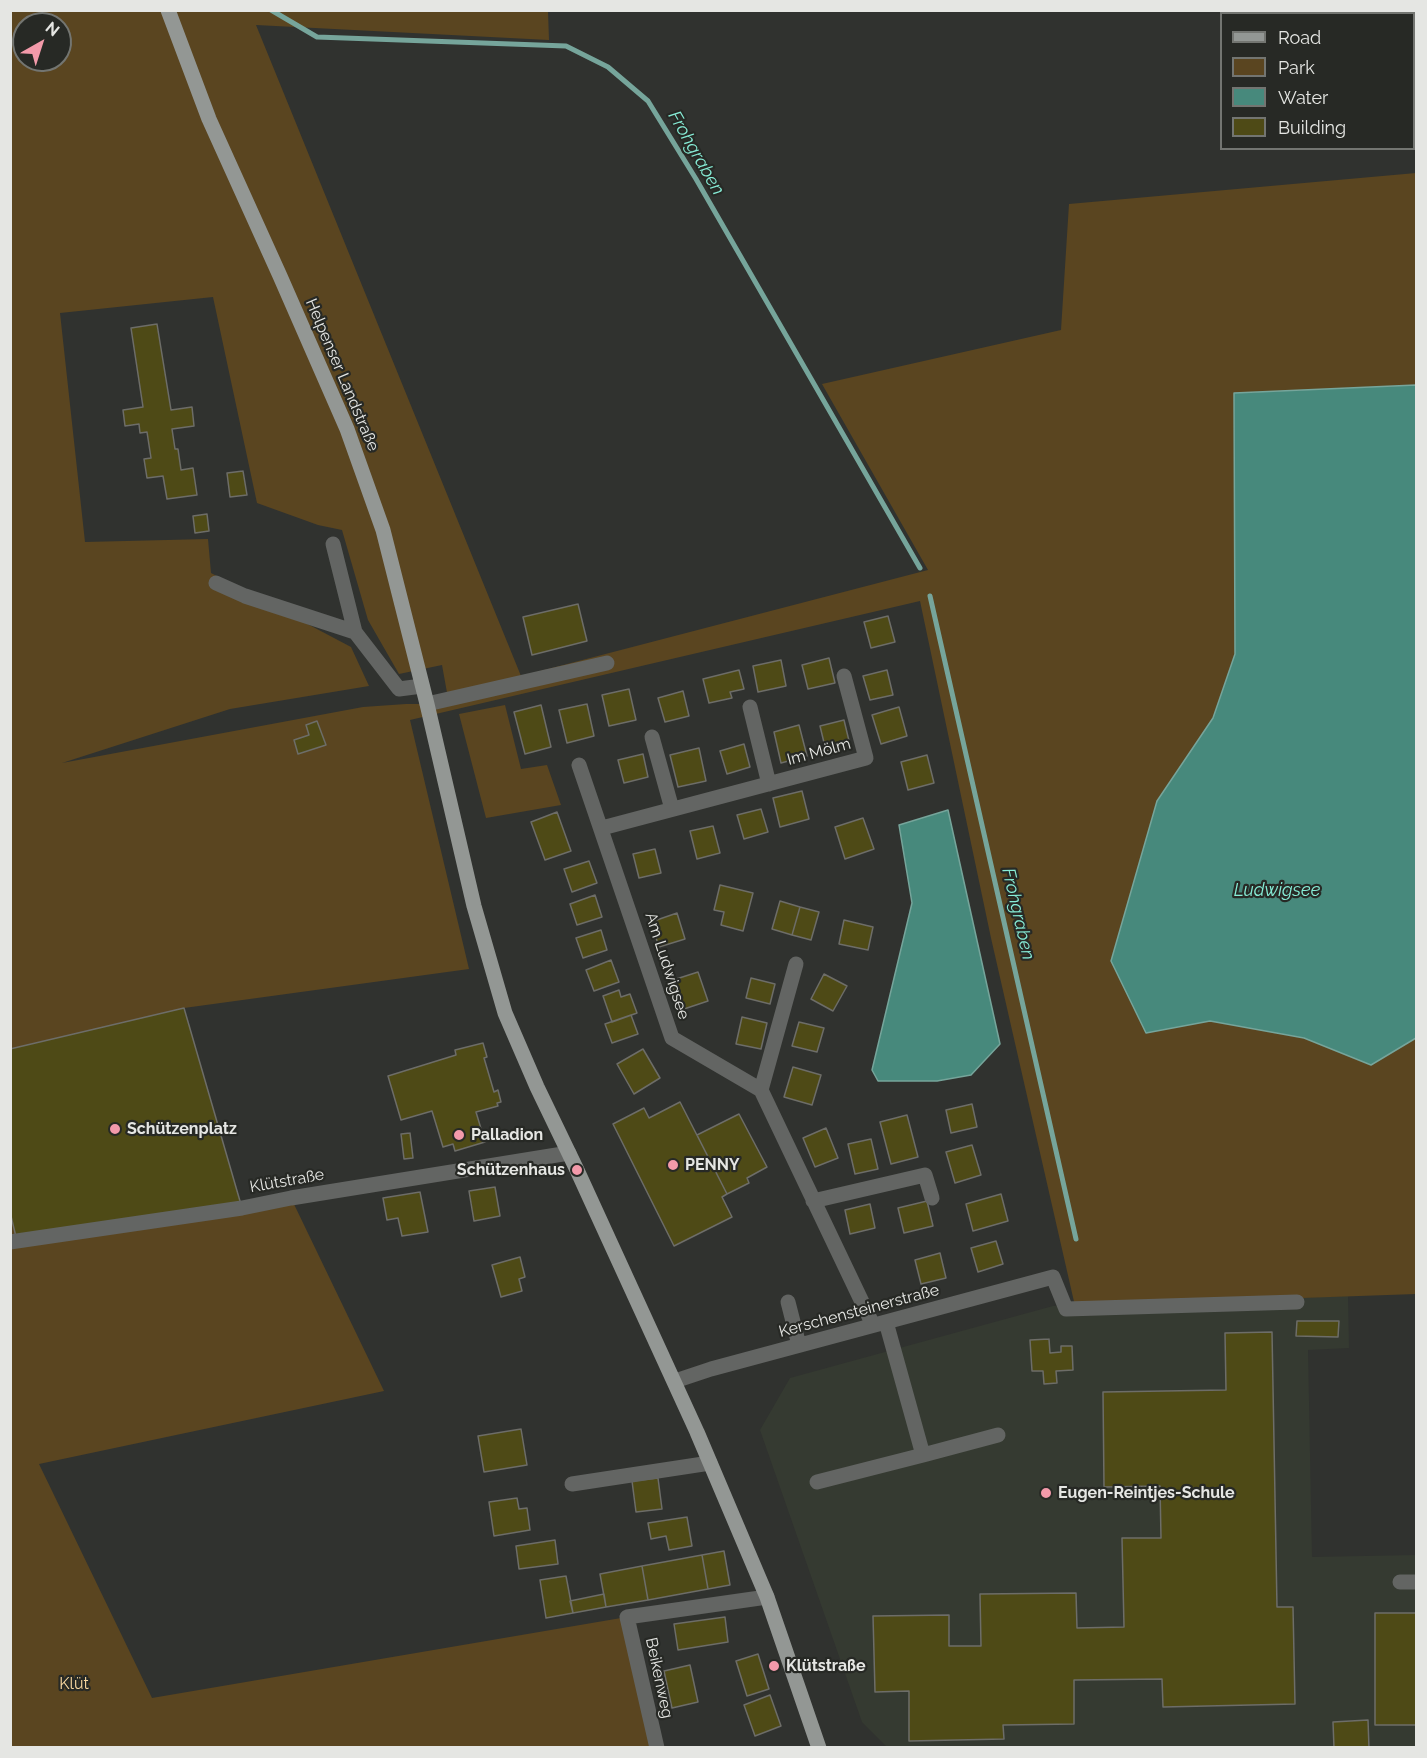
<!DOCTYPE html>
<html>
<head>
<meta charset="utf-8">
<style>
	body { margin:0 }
	#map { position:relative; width:1427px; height:1758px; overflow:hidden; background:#30322f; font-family:Raleway,sans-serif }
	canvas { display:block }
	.frame { position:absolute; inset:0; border:12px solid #e5e6e3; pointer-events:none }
	.legend { position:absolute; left:1220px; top:12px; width:195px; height:138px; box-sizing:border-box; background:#272925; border:2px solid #737571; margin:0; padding:8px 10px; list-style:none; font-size:18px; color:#e5e6e3 }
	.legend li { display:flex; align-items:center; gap:12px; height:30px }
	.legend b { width:30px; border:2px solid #737571 }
	.north { position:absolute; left:12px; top:12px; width:60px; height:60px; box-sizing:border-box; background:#272925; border:2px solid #737571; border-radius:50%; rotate:39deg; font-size:16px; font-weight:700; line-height:24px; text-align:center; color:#e5e6e3 }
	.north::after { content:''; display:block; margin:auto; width:21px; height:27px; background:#f39aaa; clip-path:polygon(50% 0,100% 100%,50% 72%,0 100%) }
</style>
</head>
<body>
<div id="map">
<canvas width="1427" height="1758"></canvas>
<div class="frame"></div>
<ul class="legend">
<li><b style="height:8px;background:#939794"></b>Road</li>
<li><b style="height:16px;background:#5a4520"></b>Park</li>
<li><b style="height:16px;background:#47897c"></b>Water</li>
<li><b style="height:16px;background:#4e4a16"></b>Building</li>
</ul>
<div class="north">N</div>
</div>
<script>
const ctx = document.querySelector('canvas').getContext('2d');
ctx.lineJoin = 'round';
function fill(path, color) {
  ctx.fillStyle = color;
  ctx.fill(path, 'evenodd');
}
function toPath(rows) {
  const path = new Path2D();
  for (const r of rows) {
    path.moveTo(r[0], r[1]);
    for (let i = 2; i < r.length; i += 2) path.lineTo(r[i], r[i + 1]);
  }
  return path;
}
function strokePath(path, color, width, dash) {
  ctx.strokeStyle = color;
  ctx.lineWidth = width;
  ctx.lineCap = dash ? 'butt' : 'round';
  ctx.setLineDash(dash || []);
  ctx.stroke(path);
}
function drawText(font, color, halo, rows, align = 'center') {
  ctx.font = font + ' Raleway,sans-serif';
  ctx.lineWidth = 4.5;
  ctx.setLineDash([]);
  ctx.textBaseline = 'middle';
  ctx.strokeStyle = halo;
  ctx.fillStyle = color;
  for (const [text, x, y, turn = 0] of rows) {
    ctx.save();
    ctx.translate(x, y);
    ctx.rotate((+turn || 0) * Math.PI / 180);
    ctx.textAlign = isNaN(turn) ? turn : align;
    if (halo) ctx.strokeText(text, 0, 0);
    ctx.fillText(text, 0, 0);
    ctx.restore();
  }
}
const built = toPath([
	[1348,1296,1349,1348,1308,1350,1312,1557,1416,1555,1416,1747,887,1747,862,1722,760,1430,790,1378,1053,1306]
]);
const green = toPath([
	[11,11,548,11,549,40,256,25,521,676,928,570,822,384,1061,330,1069,204,1416,173,1416,385,1234,393,1235,654,1213,718,1157,801,1146,1033,1210,1021,1304,1038,1371,1065,1416,1038,1416,1294,1075,1306,991,938,920,601,410,720,469,969,184,1008,241,1208,291,1198,384,1391,39,1464,152,1698,627,1617,657,1747,11,1748],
	[24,24,60,24,60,60,24,60],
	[213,297,257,503,318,525,342,530,368,620,399,674,442,665,448,698,427,704,406,704,363,707,62,763,230,709,369,686,351,647,211,573,208,539,85,542,60,313],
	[505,705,521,769,547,765,561,805,486,818,459,714]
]);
const water = toPath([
	[1416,385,1416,1038,1371,1065,1304,1038,1210,1021,1146,1033,1111,961,1157,801,1213,718,1235,654,1234,393,1416,385],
	[948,810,1000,1044,971,1075,937,1081,878,1081,872,1070,912,903,899,825,948,810]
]);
const stream = toPath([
	[271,10,317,37,566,46,608,67,648,101,696,179,920,568],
	[930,596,1076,1239]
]);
const building = toPath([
	[157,324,171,410,192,407,194,426,172,429,175,449,178,449,181,470,193,468,197,495,167,499,163,476,147,478,144,459,151,458,147,432,140,433,139,424,125,426,123,410,143,407,131,328,157,324],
	[243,471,247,495,230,497,227,473,243,471],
	[207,514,209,531,195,533,193,516,207,514],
	[578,604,587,641,532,655,523,617,578,604],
	[888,616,895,642,871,648,864,622,888,616],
	[829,658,835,683,808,689,802,665,829,658],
	[781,660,786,686,758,692,753,666,781,660],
	[739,670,744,689,730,692,732,698,709,703,703,679,739,670],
	[887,670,893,695,870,700,863,676,887,670],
	[629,689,636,720,609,726,602,695,629,689],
	[683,691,689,716,665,722,658,698,683,691],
	[587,704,594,736,567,743,559,710,587,704],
	[541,705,551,747,525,754,514,712,541,705],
	[899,707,907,736,881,744,872,715,899,707],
	[844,720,850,745,826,751,820,726,844,720],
	[317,721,326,745,298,754,294,740,309,735,306,725,317,721],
	[799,725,807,756,781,763,774,732,799,725],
	[744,744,750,767,727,774,720,751,744,744],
	[699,748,706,781,678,787,670,755,699,748],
	[643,754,648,777,624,783,618,760,643,754],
	[927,755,934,783,908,790,901,762,927,755],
	[802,791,809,819,780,827,773,798,802,791],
	[761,809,768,832,744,839,737,815,761,809],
	[557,812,571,851,545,860,531,822,557,812],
	[863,818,874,849,845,859,835,827,863,818],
	[713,826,720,853,697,859,690,831,713,826],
	[655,849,661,873,639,878,633,854,655,849],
	[589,861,597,883,572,892,564,869,589,861],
	[720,885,753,893,743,931,721,925,724,912,714,910,720,885],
	[595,895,602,917,577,925,570,904,595,895],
	[780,901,800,907,792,935,772,929,780,901],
	[800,907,819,912,811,940,792,935,800,907],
	[677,913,685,939,659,947,651,922,677,913],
	[844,920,873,927,868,950,839,944,844,920],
	[601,930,607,950,583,958,576,938,601,930],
	[611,960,619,982,594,991,586,970,611,960],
	[698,972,708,1001,681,1010,670,981,698,972],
	[824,974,847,986,833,1011,811,999,824,974],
	[751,978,775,984,770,1004,746,998,751,978],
	[619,990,621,997,630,994,637,1013,612,1022,603,996,619,990],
	[184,1008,242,1208,17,1241,10,1212,10,1049,184,1008],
	[631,1015,638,1034,612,1043,605,1024,631,1015],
	[742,1017,767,1023,761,1049,736,1044,742,1017],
	[799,1022,824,1028,817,1052,792,1046,799,1022],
	[483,1043,487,1057,484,1058,494,1092,498,1090,501,1102,497,1103,498,1106,476,1112,485,1142,455,1151,453,1144,443,1147,432,1111,401,1120,388,1076,456,1055,455,1050,483,1043],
	[643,1049,660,1078,634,1094,617,1064,643,1049],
	[793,1067,821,1075,812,1105,784,1097,793,1067],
	[680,1102,727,1194,722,1197,732,1217,674,1246,613,1124,644,1108,649,1118,680,1102],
	[972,1104,977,1127,951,1133,946,1110,972,1104],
	[739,1114,767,1167,747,1178,749,1183,727,1194,697,1135,739,1114],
	[907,1115,918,1157,891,1164,880,1122,907,1115],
	[826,1128,838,1158,815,1167,803,1138,826,1128],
	[410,1133,413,1158,404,1159,401,1134,410,1133],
	[871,1139,878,1169,855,1174,848,1144,871,1139],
	[972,1145,981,1175,955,1183,946,1152,972,1145],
	[495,1187,500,1216,474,1221,469,1191,495,1187],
	[420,1192,428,1232,402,1236,398,1218,387,1220,383,1198,420,1192],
	[1001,1194,1008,1221,973,1231,966,1204,1001,1194],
	[927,1201,933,1226,904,1233,898,1208,927,1201],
	[870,1204,875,1228,850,1234,845,1210,870,1204],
	[996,1241,1003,1264,978,1272,971,1248,996,1241],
	[940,1253,946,1278,921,1284,915,1260,940,1253],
	[520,1257,525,1277,519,1279,522,1291,501,1297,492,1265,520,1257],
	[1297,1321,1339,1321,1338,1337,1296,1336,1297,1321],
	[1272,1332,1277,1607,1293,1607,1295,1704,1163,1707,1162,1679,1074,1680,1074,1724,1003,1725,1004,1739,909,1741,909,1691,875,1692,873,1616,949,1615,949,1646,981,1646,980,1594,1076,1593,1077,1628,1124,1627,1122,1538,1161,1538,1160,1486,1104,1487,1103,1392,1226,1390,1225,1333,1272,1332],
	[1049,1339,1050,1353,1061,1352,1061,1346,1072,1346,1073,1370,1056,1371,1057,1383,1044,1384,1043,1371,1032,1371,1030,1340,1049,1339],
	[521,1429,527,1465,484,1472,478,1436,521,1429],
	[658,1478,662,1509,636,1512,632,1481,658,1478],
	[517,1498,519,1509,527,1508,530,1530,494,1536,489,1502,517,1498],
	[687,1517,692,1546,669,1550,666,1536,651,1539,648,1523,687,1517],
	[555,1540,558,1564,519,1569,516,1546,555,1540],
	[724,1551,730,1585,708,1589,702,1555,724,1551],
	[702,1555,708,1589,648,1600,642,1566,702,1555],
	[642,1566,648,1600,606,1607,600,1574,642,1566],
	[566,1576,573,1613,546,1618,540,1580,566,1576],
	[604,1594,606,1607,573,1613,570,1601,604,1594],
	[1375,1613,1416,1613,1416,1725,1375,1725,1375,1613],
	[725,1617,728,1642,678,1650,674,1624,725,1617],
	[758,1654,769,1689,747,1696,736,1661,758,1654],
	[690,1665,698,1702,672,1708,664,1671,690,1665],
	[770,1695,781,1726,755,1736,744,1705,770,1695],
	[1368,1720,1369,1748,1334,1748,1333,1722,1368,1720]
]);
const minor = toPath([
	[333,544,355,632,399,689,422,686],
	[216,583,245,596,355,632],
	[427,704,607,663],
	[750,707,769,784],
	[652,737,672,809],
	[579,765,672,1038,761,1090,873,1325],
	[602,828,866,758,844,676],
	[761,1090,796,964],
	[813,1201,925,1175,932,1198],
	[10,1242,242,1208,291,1198,569,1153],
	[788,1302,799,1345],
	[675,1381,711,1369,1053,1277,1066,1309,1297,1302],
	[923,1455,998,1435],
	[817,1482,923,1455,886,1322],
	[572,1484,710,1463],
	[1400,1582,1416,1582],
	[657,1748,627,1617,767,1597]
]);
const major = toPath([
	[168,10,209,119,280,276,347,429,383,530,427,704,474,906,505,1013,537,1087,577,1170,697,1432,767,1597,819,1748]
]);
const markers = [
	[115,1129,6,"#f39aaa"],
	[459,1135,6,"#f39aaa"],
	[673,1165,6,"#f39aaa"],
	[577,1170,6,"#f39aaa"],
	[1046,1493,6,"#f39aaa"],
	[774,1666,6,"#f39aaa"]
];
const streetNames = [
	["Helpenser Landstraße",342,375,67],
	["Im Mölm",819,752,-15],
	["Am Ludwigsee",667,966,72],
	["Klütstraße",287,1181,-10],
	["Kerschensteinerstraße",859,1311,-15],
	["Beikenweg",659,1678,78]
];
const poiNames = [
	["Schützenplatz",127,1129],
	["Palladion",471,1135],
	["PENNY",685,1165],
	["Schützenhaus",565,1170,"right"],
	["Eugen-Reintjes-Schule",1058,1493],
	["Klütstraße",786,1666]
];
const parkNames = [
	["Klüt",74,1684]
];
const waterNames = [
	["Frohgraben",696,153,60],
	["Ludwigsee",1277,891],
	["Frohgraben",1018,914,77]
];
fill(built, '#353a31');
fill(green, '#5a4520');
fill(water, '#47897c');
strokePath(water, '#76a59b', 1.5);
strokePath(stream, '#76a59b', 5);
fill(building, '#4e4a16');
strokePath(building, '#6d6d68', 1.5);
strokePath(minor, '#636563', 15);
strokePath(major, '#939794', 15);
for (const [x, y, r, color] of markers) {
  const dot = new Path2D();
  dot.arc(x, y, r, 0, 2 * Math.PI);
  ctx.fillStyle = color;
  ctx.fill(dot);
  strokePath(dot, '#272925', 2);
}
drawText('16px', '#e5e6e3', '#272925', streetNames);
drawText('bold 16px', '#e5e6e3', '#272925', poiNames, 'left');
drawText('16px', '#fad9a0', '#272925', parkNames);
drawText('italic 18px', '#87edd7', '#272925', waterNames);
</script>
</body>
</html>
